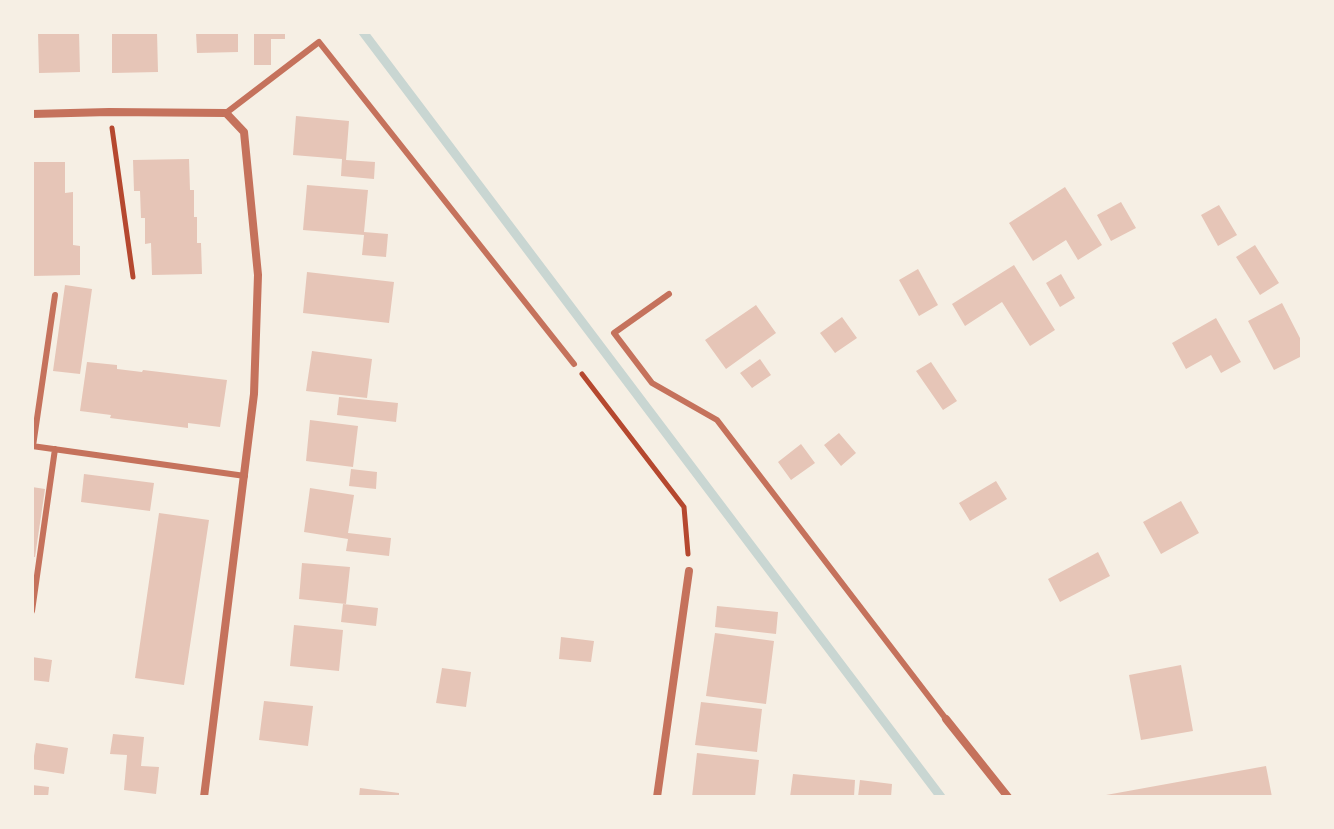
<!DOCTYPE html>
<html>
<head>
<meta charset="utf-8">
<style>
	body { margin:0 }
	#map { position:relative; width:1334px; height:829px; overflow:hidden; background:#f6efe4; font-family:"PT Sans Narrow",sans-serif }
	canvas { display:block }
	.frame { position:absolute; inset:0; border:34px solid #f6efe4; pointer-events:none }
</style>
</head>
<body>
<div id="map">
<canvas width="1334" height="829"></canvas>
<div class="frame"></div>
</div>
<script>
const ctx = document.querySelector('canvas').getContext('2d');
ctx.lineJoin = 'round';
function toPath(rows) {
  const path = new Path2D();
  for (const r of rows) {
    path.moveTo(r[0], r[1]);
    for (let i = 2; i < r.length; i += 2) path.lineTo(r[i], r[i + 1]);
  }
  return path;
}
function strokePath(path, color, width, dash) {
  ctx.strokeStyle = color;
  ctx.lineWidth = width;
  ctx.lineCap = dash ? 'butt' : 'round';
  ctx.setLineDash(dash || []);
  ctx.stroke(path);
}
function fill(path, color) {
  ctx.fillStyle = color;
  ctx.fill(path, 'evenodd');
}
const stream = toPath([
	[363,32,941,797]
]);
const building = toPath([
	[38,32,79,32,80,72,39,73],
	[112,32,157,32,158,72,112,73],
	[196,32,238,32,238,52,197,53],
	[254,32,285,32,285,39,271,39,271,65,254,65],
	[296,116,349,121,346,160,375,162,374,179,341,176,342,159,293,155],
	[189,159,190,190,194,190,194,217,197,217,197,243,201,243,202,274,152,275,151,243,145,244,145,218,141,218,140,191,134,191,133,160],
	[32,162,65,162,65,193,73,192,73,245,80,246,80,275,32,276],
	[307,185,368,190,364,232,388,234,386,257,362,255,364,235,303,230],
	[1065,187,1102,245,1078,260,1066,240,1033,261,1009,223],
	[1121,202,1136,228,1111,241,1097,215],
	[1219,205,1237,235,1218,246,1201,215],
	[1255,245,1279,283,1260,295,1236,257],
	[1014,265,1055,330,1030,346,1002,302,965,326,952,304],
	[918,269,938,305,919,316,899,280],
	[307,272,394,282,389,323,303,313],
	[1061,274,1075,298,1060,307,1046,283],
	[65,285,92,289,80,374,53,371],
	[1282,303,1302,342,1302,356,1274,370,1248,321],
	[756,305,776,333,726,369,705,340],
	[842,317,857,338,835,353,820,333],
	[1216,318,1241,362,1221,373,1211,355,1186,369,1172,343],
	[312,351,372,359,367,398,306,391],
	[760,359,771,375,752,388,740,373],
	[87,362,117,365,117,369,142,372,143,370,227,380,220,427,188,423,188,428,110,418,111,415,80,411],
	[931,362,957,401,943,410,916,371],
	[339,397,398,403,396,422,337,415],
	[310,420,358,426,353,467,306,461],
	[839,433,856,453,841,466,824,445],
	[801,444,815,463,791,480,778,462],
	[351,469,377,472,376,489,349,486],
	[84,474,154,483,150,511,81,502],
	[996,481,1007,499,970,521,959,503],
	[32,487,45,489,35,557,32,557],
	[310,488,354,495,348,533,391,538,389,556,346,551,348,539,304,532],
	[1181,501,1199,533,1161,554,1143,522],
	[159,513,209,520,184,685,135,678],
	[1098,552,1110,576,1060,602,1048,579],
	[302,563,350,567,346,604,299,599],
	[343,604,378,608,376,626,341,622],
	[717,606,778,612,776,634,715,627],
	[294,625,343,630,339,671,290,666],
	[715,633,774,641,766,704,706,696],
	[561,637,594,641,591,662,559,659],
	[32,657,52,660,49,682,32,680],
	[1181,665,1193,731,1141,740,1129,675],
	[442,668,471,672,466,707,436,703],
	[264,701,313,706,308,746,259,740],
	[701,702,762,709,757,752,695,745],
	[113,734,144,737,141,766,159,767,156,794,124,790,127,755,110,754],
	[36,743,68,748,64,774,32,769],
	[697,753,759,760,755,797,692,797],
	[1266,766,1272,797,1106,797,1106,795],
	[793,774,855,780,854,797,790,797],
	[860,780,892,784,891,797,858,797],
	[32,785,49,787,48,797,32,797],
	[360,788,399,793,399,797,359,797]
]);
const path = toPath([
	[112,128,133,277],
	[582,374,684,507,688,554]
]);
const service = toPath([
	[226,113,319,42,574,364],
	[669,294,614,333,652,383,717,420,946,719],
	[32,446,245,476],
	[33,446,55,295],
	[32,611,55,449]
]);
const minor = toPath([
	[32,114,109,112,226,113,244,132,258,275,254,394,204,797],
	[946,719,1008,797],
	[657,797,689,571]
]);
strokePath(stream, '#c9d6d2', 9);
fill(building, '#e6c5b7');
strokePath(path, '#b5482f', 5);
strokePath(service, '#c5725c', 6);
strokePath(minor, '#c5725c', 8);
</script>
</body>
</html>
